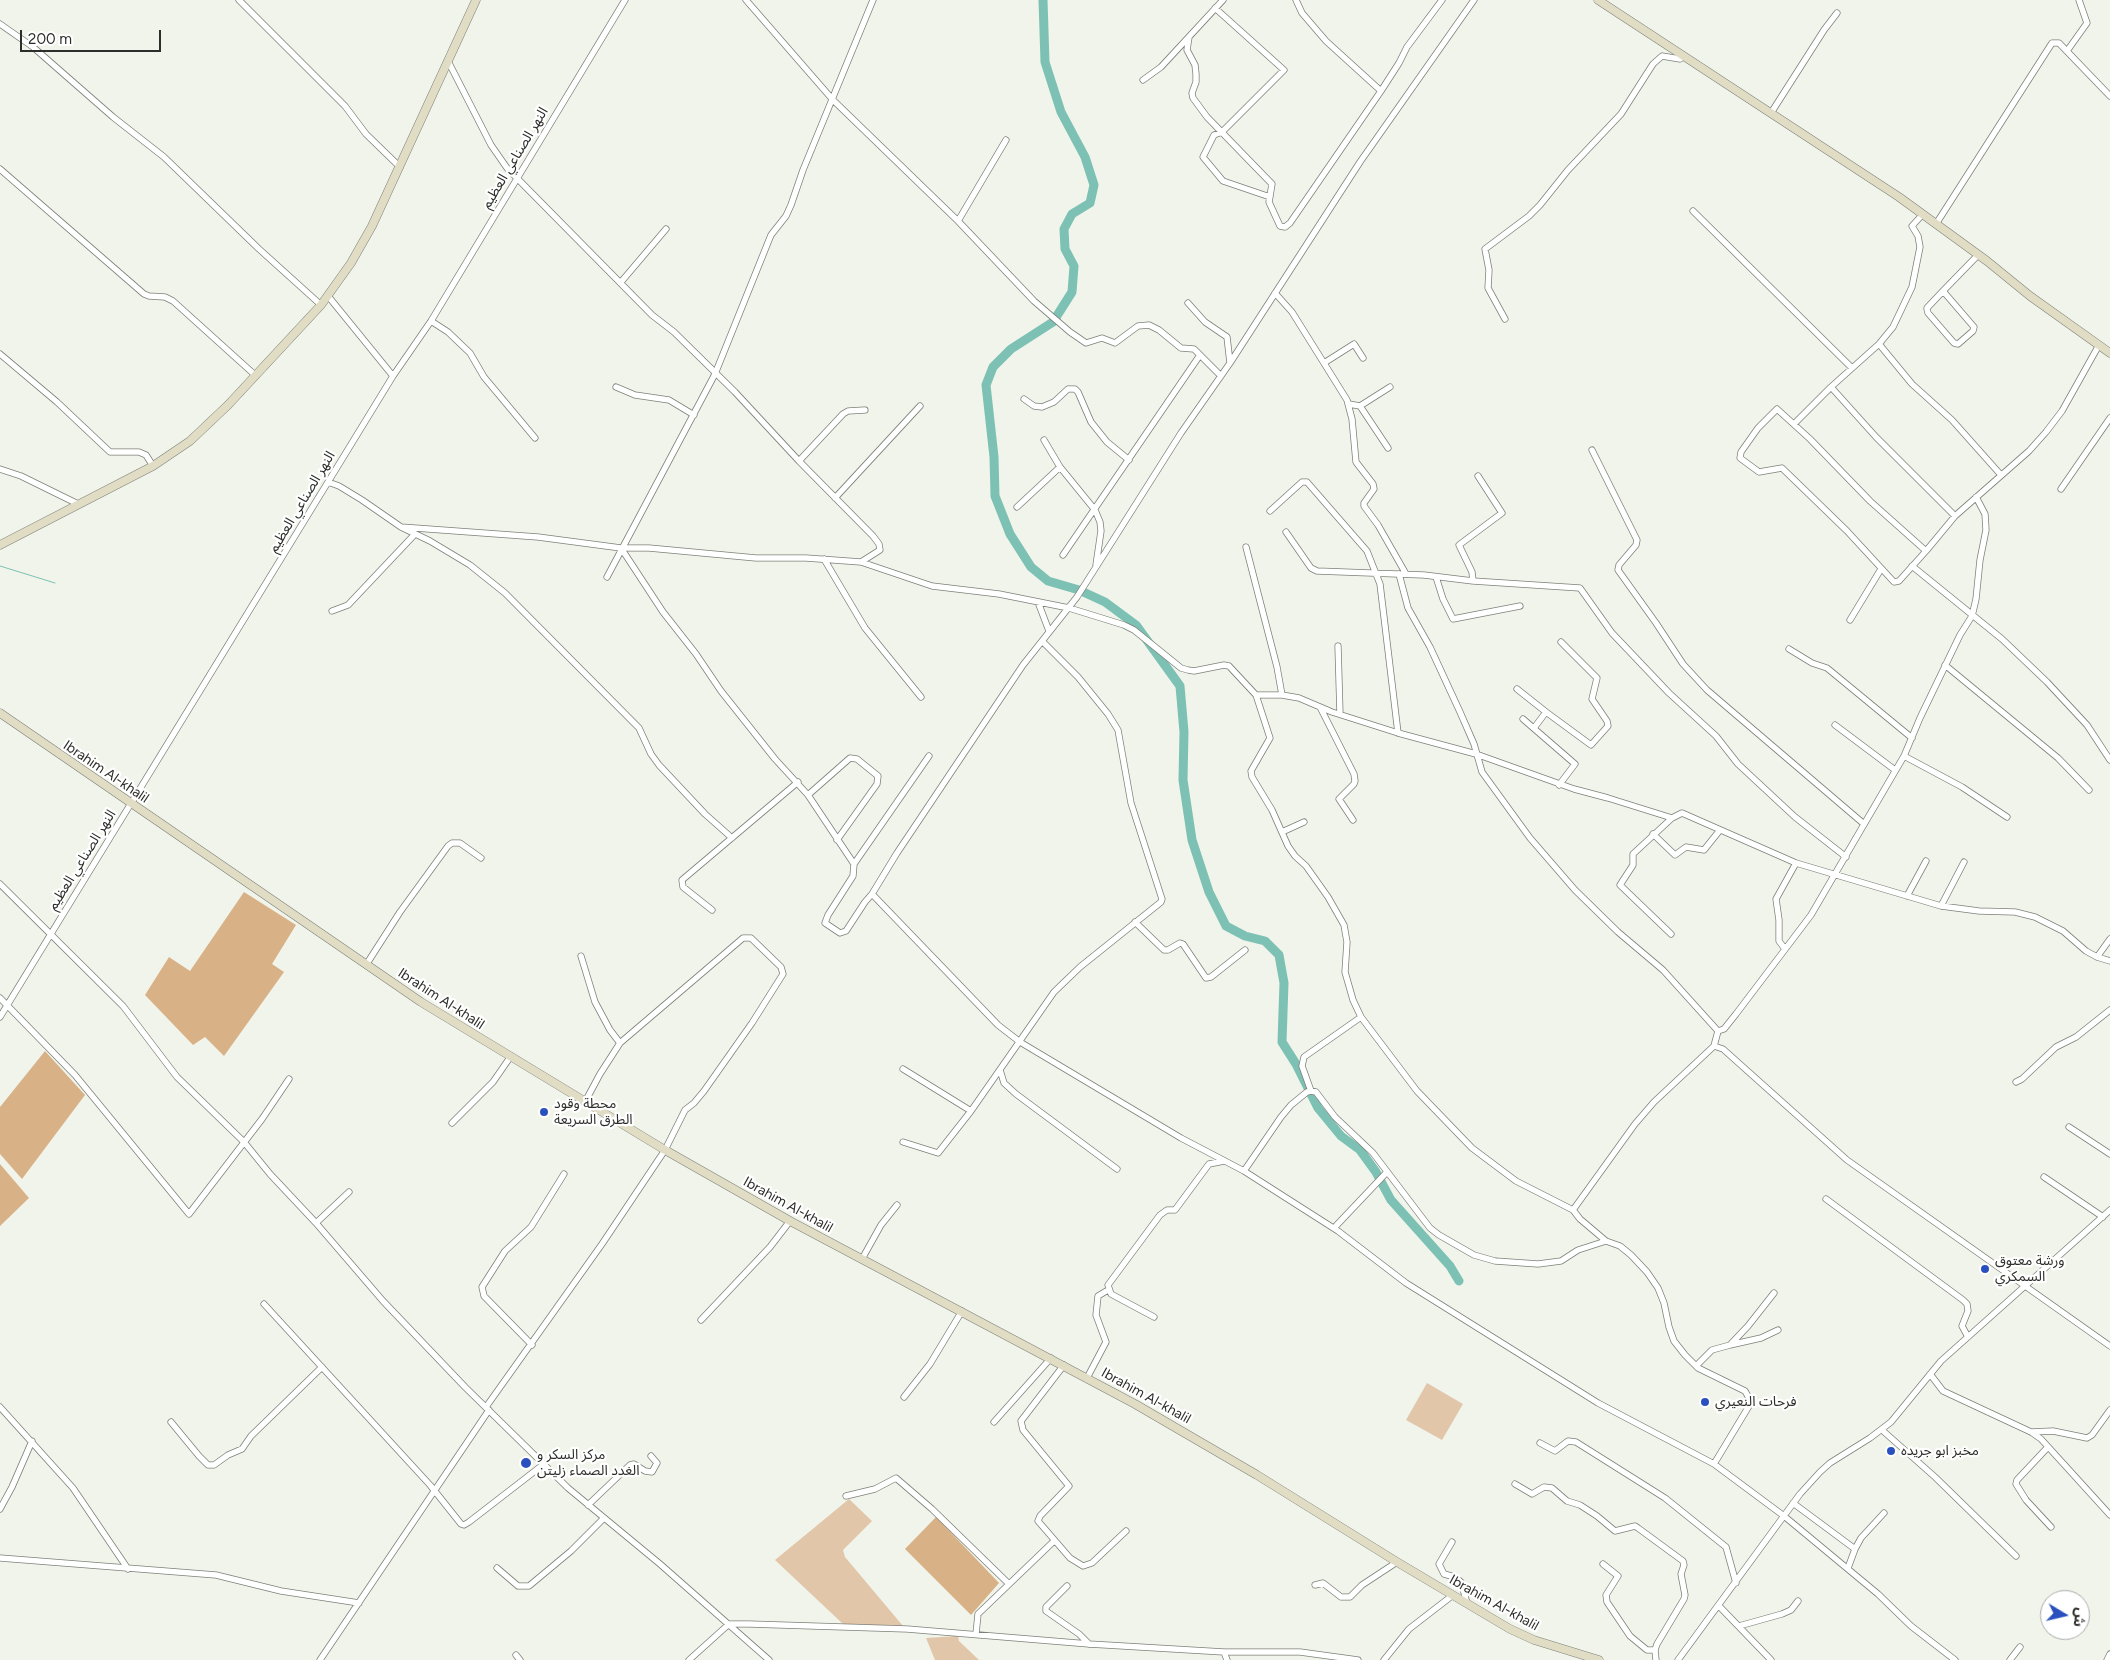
<!DOCTYPE html>
<html>
<head>
<meta charset="utf-8">
<style>
	body { margin:0 }
	#map { position:relative; width:2110px; height:1660px; overflow:hidden; background:#f0f4eb; font-family:Figtree,"Noto Sans Arabic",sans-serif }
	canvas { display:block }
	.north { position:absolute; left:2040px; top:1590px; width:50px; height:50px; box-sizing:border-box; background:#fff; border:1px solid #ababaa; border-radius:50%; rotate:99deg; font-size:14px; font-weight:700; line-height:20px; text-align:center; color:#2d2e2b }
	.north::after { content:''; display:block; margin:auto; width:18px; height:22px; background:#2a50bf; clip-path:polygon(50% 0,100% 100%,50% 72%,0 100%) }
	.scale { position:absolute; left:20px; top:30px; width:141px; height:22px; box-sizing:border-box; border:2px solid #2d2e2b; border-top:0; padding-left:6px; font-size:15px; line-height:18px; white-space:nowrap; color:#2d2e2b; -webkit-text-stroke:4px #fff; paint-order:stroke }
</style>
</head>
<body>
<div id="map">
<canvas width="2110" height="1660"></canvas>
<div class="north">ش</div>
<div class="scale">200 m</div>
</div>
<script>
const ctx = document.querySelector('canvas').getContext('2d');
ctx.lineJoin = 'round';
function fill(path, color) {
  ctx.fillStyle = color;
  ctx.fill(path, 'evenodd');
}
function toPath(rows) {
  const path = new Path2D();
  for (const r of rows) {
    path.moveTo(r[0], r[1]);
    for (let i = 2; i < r.length; i += 2) path.lineTo(r[i], r[i + 1]);
  }
  return path;
}
function strokePath(path, color, width, dash) {
  ctx.strokeStyle = color;
  ctx.lineWidth = width;
  ctx.lineCap = dash ? 'butt' : 'round';
  ctx.setLineDash(dash || []);
  ctx.stroke(path);
}
function drawText(font, color, halo, rows, align = 'center') {
  ctx.font = font + ' Figtree,"Noto Sans Arabic",sans-serif';
  ctx.lineWidth = 4.5;
  ctx.setLineDash([]);
  ctx.textBaseline = 'middle';
  ctx.strokeStyle = halo;
  ctx.fillStyle = color;
  for (const [text, x, y, turn = 0] of rows) {
    ctx.save();
    ctx.translate(x, y);
    ctx.rotate((+turn || 0) * Math.PI / 180);
    ctx.textAlign = isNaN(turn) ? turn : align;
    if (halo) ctx.strokeText(text, 0, 0);
    ctx.fillText(text, 0, 0);
    ctx.restore();
  }
}
const green = toPath([
	[1427,1383,1463,1404,1442,1440,1406,1420],
	[849,1499,872,1521,843,1550,845,1557,903,1626,843,1624,775,1560],
	[958,1636,959,1641,979,1660,935,1660,926,1638]
]);
const forest = toPath([
	[244,892,296,925,272,964,284,972,224,1056,205,1037,193,1045,145,995,169,957,190,971],
	[45,1051,85,1095,22,1179,0,1154,0,1107],
	[0,1164,29,1198,0,1226],
	[936,1517,999,1583,971,1615,905,1549]
]);
const stream = toPath([
	[0,566,55,583]
]);
const river = toPath([
	[1043,0,1045,62,1061,112,1085,157,1094,185,1090,203,1072,214,1064,229,1065,249,1074,266,1072,292,1053,322,1011,349,993,367,986,385,994,457,995,496,1010,534,1031,567,1048,581,1079,590,1105,602,1136,625,1180,686,1184,732,1183,780,1192,840,1209,892,1226,926,1245,936,1265,941,1279,955,1284,983,1282,1042,1296,1064,1318,1108,1341,1136,1360,1150,1376,1172,1391,1200,1450,1266,1459,1281]
]);
const street = toPath([
	[239,0,345,106,366,134,400,167],
	[746,0,833,100,958,221,1034,301,1070,332,1086,343,1102,338,1115,343,1138,326,1149,325,1159,330,1181,348,1194,349,1221,376],
	[1296,0,1302,13,1326,41,1381,91,1399,63,1407,47,1442,0],
	[1215,8,1284,70,1222,132,1214,135,1203,157,1223,181,1270,197],
	[0,24,33,47,113,117,164,157,259,249,321,305],
	[1189,37,1187,50,1195,65,1196,74,1196,82,1192,93,1193,98,1207,117,1272,184,1269,202,1280,226,1285,227,1290,223,1381,91],
	[2067,51,2087,23,2079,0],
	[449,63,491,145,507,168,652,315,674,332,735,392,799,461,873,536,879,544,880,550,861,562],
	[1143,80,1161,67,1223,0],
	[1771,113,1824,30,1837,13],
	[0,169,144,294,149,296,165,297,173,301,255,375],
	[1693,211,1852,368],
	[958,221,1006,140],
	[1936,224,2052,43,2059,43,2110,96],
	[621,282,666,229],
	[1943,291,1974,327,1973,331,1958,344,1954,343,1928,313,1927,309,1927,308,1943,291,1978,255],
	[1275,293,1292,312,1347,400,1352,419,1356,462,1373,484,1374,489,1364,503,1364,506,1378,525,1406,574],
	[328,296,393,376],
	[1188,303,1205,322,1227,337,1230,363],
	[1505,319,1488,288,1489,270,1485,249,1529,216,1540,205,1568,170,1621,114,1653,64,1662,56,1680,59,1684,56],
	[431,321,448,332,470,353,484,377,535,438],
	[1879,344,1912,384,1952,420,2001,475],
	[0,354,57,402,110,452,139,452,146,455,153,466],
	[1324,363,1354,344,1363,358],
	[616,387,635,395,669,400,694,415],
	[1831,387,1876,437,1955,516],
	[1024,399,1034,406,1042,407,1054,402,1068,389,1075,389,1078,392,1091,422,1107,442,1129,460],
	[1349,404,1360,406,1388,448],
	[1360,406,1390,387],
	[1794,424,1831,387,1879,344,1893,327,1912,287,1920,247,1918,236,1912,226,1923,214],
	[1044,440,1060,467,1095,510,1100,522,1101,531,1096,565],
	[1592,450,1637,540,1636,545,1619,565,1618,570,1656,623,1683,664,1707,690,1864,824],
	[799,461,843,414,848,411,865,410],
	[0,469,21,476,78,504],
	[328,482,339,486,362,500,401,527,430,541,470,565,505,593,639,728,651,754,659,765,705,814,732,838],
	[2061,489,2110,418],
	[835,498,920,406],
	[1017,507,1060,467],
	[1270,511,1302,482,1307,482,1367,551,1380,584,1398,733],
	[401,527,538,537,621,548,649,548,756,558,806,558,861,562,932,586,999,594,1069,608,1124,625,1134,630,1181,668,1188,670,1194,671,1224,665,1229,666,1256,695,1270,738,1251,771,1252,777,1272,810,1288,846,1295,856,1306,866,1328,897,1344,925,1347,942,1345,972,1353,1000,1361,1017,1417,1091,1472,1148,1516,1181,1573,1210,1580,1219,1606,1241,1620,1246,1631,1255,1647,1272,1658,1288,1664,1303,1669,1327,1674,1341,1685,1355,1698,1368,1745,1391,1749,1398,1749,1406,1714,1464],
	[1286,532,1311,568,1317,571,1424,575,1473,581,1580,588,1612,633,1669,693,1716,736,1738,764,1795,817,1846,857],
	[1246,547,1277,667,1282,695],
	[621,548,663,612,696,654,721,691,775,759,808,795,854,864,853,876,828,915,825,923,840,933,846,931,865,902,872,894,998,1025,1020,1042,1181,1138,1244,1171,1338,1231,1406,1283,1598,1403,1714,1464,1784,1516,1878,1594,1911,1626,1955,1660],
	[1926,551,1870,501,1810,439,1777,409,1758,428,1741,452,1740,458,1759,472,1782,468,1847,531,1894,582,1899,581,1926,551,1955,516,2029,451,2046,432,2062,411,2099,345],
	[1063,555,1200,355],
	[824,559,865,628,921,697],
	[1912,566,2002,639,2047,682,2087,725,2110,760],
	[1399,574,1408,608,1430,647,1460,712,1474,744,1482,772,1530,838,1575,890,1618,932,1663,970,1718,1031,1714,1046,1723,1049,1847,1160,2110,1346],
	[607,577,715,374,771,235,786,216,791,205,803,170,873,0],
	[1436,577,1443,599,1453,619,1520,606],
	[1473,581,1472,572,1459,545,1502,513,1478,476],
	[1038,602,1049,631],
	[332,611,348,605,415,534],
	[1850,620,1881,569],
	[1338,646,1340,714],
	[1789,649,1812,663,1827,668,1912,738],
	[1945,665,2058,758,2089,790],
	[1517,689,1546,712],
	[1256,695,1282,695,1299,698,1332,712,1398,733,1476,754,1574,789,1608,798,1672,818,1682,813,1796,863,1941,906,1979,911,2015,912,2035,917,2063,931,2086,951,2097,957,2110,961],
	[1320,707,1354,774,1355,781,1354,784,1339,799,1353,820],
	[1523,719,1575,764,1559,785],
	[1835,725,1895,770],
	[1534,728,1546,712,1591,745,1608,726,1607,721,1592,699,1597,678,1561,642],
	[1904,756,1962,787,2007,817],
	[808,795,850,758,857,759,878,776,877,784,837,840],
	[1282,832,1304,822],
	[1653,834,1675,855,1686,847,1704,850,1720,830],
	[854,864,929,756],
	[0,884,123,1006,177,1077,244,1142,270,1174,316,1223,383,1301,465,1387,568,1488,660,1564,769,1660],
	[872,894,897,853,1023,665,1077,597,1181,433,1230,363,1360,162,1474,0],
	[1907,896,1926,861],
	[1941,906,1964,862],
	[712,910,683,887,682,880,798,782],
	[1135,922,1164,950,1168,950,1180,943,1183,944,1206,978,1211,977,1245,950],
	[1671,934,1620,885,1633,865,1633,854,1672,818],
	[1785,949,1779,941,1779,920,1776,899,1796,863],
	[581,956,595,1002,610,1030,620,1043],
	[2097,957,2110,939],
	[366,965,400,912,448,846,452,843,460,843,481,858],
	[0,998,75,1075,189,1214,262,1119,289,1079],
	[0,1017,393,376,431,321,625,0],
	[1718,1031,1724,1029,1736,1014,1811,915,1904,756,1920,718,1960,635,1972,616,1976,599,1980,560,1986,530,1985,514,1976,497],
	[903,1069,971,1111],
	[1000,1070,1004,1083,1016,1094,1117,1169],
	[2016,1082,2022,1079,2056,1047,2076,1037,2110,1010],
	[1311,1091,1302,1066,1304,1057,1361,1017],
	[452,1123,493,1082,511,1056],
	[2069,1127,2110,1154],
	[903,1142,938,1153,971,1111,1054,992,1080,967,1161,902,1162,899,1131,803,1118,730,1108,714,1078,677,1042,641],
	[1244,1171,1281,1117,1291,1105,1307,1092,1311,1091,1316,1092,1335,1117,1373,1153,1430,1228,1439,1235,1474,1255,1495,1261,1538,1264,1561,1261,1578,1250,1606,1241],
	[2044,1177,2103,1217],
	[1826,1199,1963,1300,1967,1304,1968,1311,1962,1326,1968,1337],
	[1573,1210,1635,1124,1654,1102,1714,1046],
	[316,1223,349,1192],
	[1334,1228,1387,1172],
	[862,1259,881,1225,897,1205],
	[264,1304,430,1485,461,1524,464,1525,469,1522,544,1464],
	[1154,1317,1111,1294,1108,1285,1160,1215,1167,1210,1175,1210,1209,1164,1224,1161],
	[701,1320,770,1247,790,1221],
	[532,1345,484,1296,482,1287,505,1251,531,1227,564,1174],
	[1730,1345,1761,1338,1778,1330],
	[1064,1365,1021,1421,1023,1430,1069,1486,1040,1516,1038,1521,1070,1558,1083,1566,1092,1563,1126,1531],
	[1696,1366,1712,1350,1730,1345,1748,1326,1774,1293],
	[1930,1374,1943,1391,2031,1432,2041,1439,2110,1515],
	[1087,1378,1106,1342,1096,1315,1098,1296,1108,1290],
	[904,1397,930,1364,962,1311],
	[0,1407,73,1488,128,1569],
	[486,1407,602,1244,665,1150,685,1110,694,1103,704,1091,752,1023,783,974,781,967,751,938,743,938,620,1043,600,1074,585,1102],
	[171,1422,199,1456,208,1465,214,1465,228,1455,242,1449,251,1436,322,1367],
	[994,1422,1051,1358],
	[1882,1430,1935,1477,2016,1556],
	[2031,1432,2053,1431,2087,1438,2092,1435,2110,1410],
	[1540,1443,1555,1451,1568,1441,1576,1442,1665,1498,1726,1547,1736,1583],
	[2048,1447,2017,1480,2016,1484,2026,1500,2051,1527],
	[1515,1484,1532,1494,1544,1487,1552,1488,1567,1501,1580,1505,1597,1516,1615,1531,1635,1526,1638,1528,1683,1561,1684,1565,1681,1574,1685,1595,1684,1599,1657,1644,1655,1650,1656,1660],
	[846,1496,875,1489,896,1478,932,1509,1008,1583],
	[1793,1503,1855,1549],
	[588,1505,630,1465,634,1464,645,1471,652,1472,657,1463,651,1456],
	[0,1509,12,1487,32,1441],
	[1452,1542,1439,1564,1444,1574,1455,1577,1461,1582,1467,1603],
	[0,1558,216,1575,281,1591,359,1603],
	[1603,1564,1618,1576,1606,1595,1607,1602,1630,1636,1647,1650,1655,1650],
	[497,1568,518,1586,529,1586,571,1551,604,1518],
	[1848,1568,1855,1549,1861,1538,1884,1513],
	[1315,1585,1323,1583,1341,1597,1350,1597,1362,1585,1397,1562],
	[1067,1586,1046,1607,1046,1611,1079,1634,1089,1644],
	[1719,1606,1771,1660],
	[1739,1626,1782,1614,1791,1610,1798,1601],
	[976,1634,978,1614,1054,1541],
	[1224,1652,1227,1660],
	[516,1655,520,1660],
	[320,1660,489,1410],
	[689,1660,729,1624,749,1624,907,1629,1089,1644,1224,1652,1300,1652,1358,1660],
	[1384,1660,1409,1629,1453,1595],
	[1678,1660,1800,1494,1820,1472,1830,1463,1870,1438,1891,1422,1941,1361,2110,1210],
	[2010,1660,2020,1647],
	[2107,1660,2110,1654]
]);
const secondary = toPath([
	[1598,0,1899,197,1987,261,2030,296,2110,353],
	[0,545,153,466,190,441,228,405,321,305,351,263,372,226,476,0],
	[0,713,421,1002,665,1150,790,1221,1135,1404,1257,1475,1397,1562,1510,1629,1534,1640,1599,1660]
]);
const markers = [
	[544,1112,5,"#2a50bf"],
	[1985,1269,5,"#2a50bf"],
	[1705,1402,5,"#2a50bf"],
	[1891,1451,5,"#2a50bf"],
	[526,1463,6,"#2a50bf"]
];
const streetNames = [
	["النهر الصناعي العظيم",515,158,-59],
	["النهر الصناعي العظيم",302,502,-59],
	["Ibrahim Al-khalil",106,772,34],
	["النهر الصناعي العظيم",82,860,-58],
	["Ibrahim Al-khalil",441,999,33],
	["Ibrahim Al-khalil",788,1205,29],
	["Ibrahim Al-khalil",1146,1396,29],
	["Ibrahim Al-khalil",1494,1603,29]
];
const poiNames = [
	["محطة وقود",554,1104],
	["الطرق السريعة",554,1120],
	["ورشة معتوق",1995,1261],
	["السمكري",1995,1277],
	["فرحات النعيري",1715,1402],
	["مخبز ابو جريده",1901,1451],
	["مركز السكر و",537,1455],
	["الغدد الصماء زليتن",537,1471]
];
fill(green, '#e2c6aa');
fill(forest, '#d9b186');
strokePath(stream, '#7cc1b4', 1);
strokePath(river, '#7cc1b4', 9);
strokePath(street, '#7d8079', 7);
strokePath(secondary, '#7d8079', 9);
strokePath(street, '#fff', 5.5);
strokePath(secondary, '#e1dcc4', 8);
for (const [x, y, r, color] of markers) {
  const dot = new Path2D();
  dot.arc(x, y, r, 0, 2 * Math.PI);
  ctx.fillStyle = color;
  ctx.fill(dot);
  strokePath(dot, '#fff', 2);
}
drawText('14px', '#2d2e2b', '#fff', streetNames);
drawText('14px', '#2d2e2b', '#fff', poiNames, 'left');
</script>
</body>
</html>
